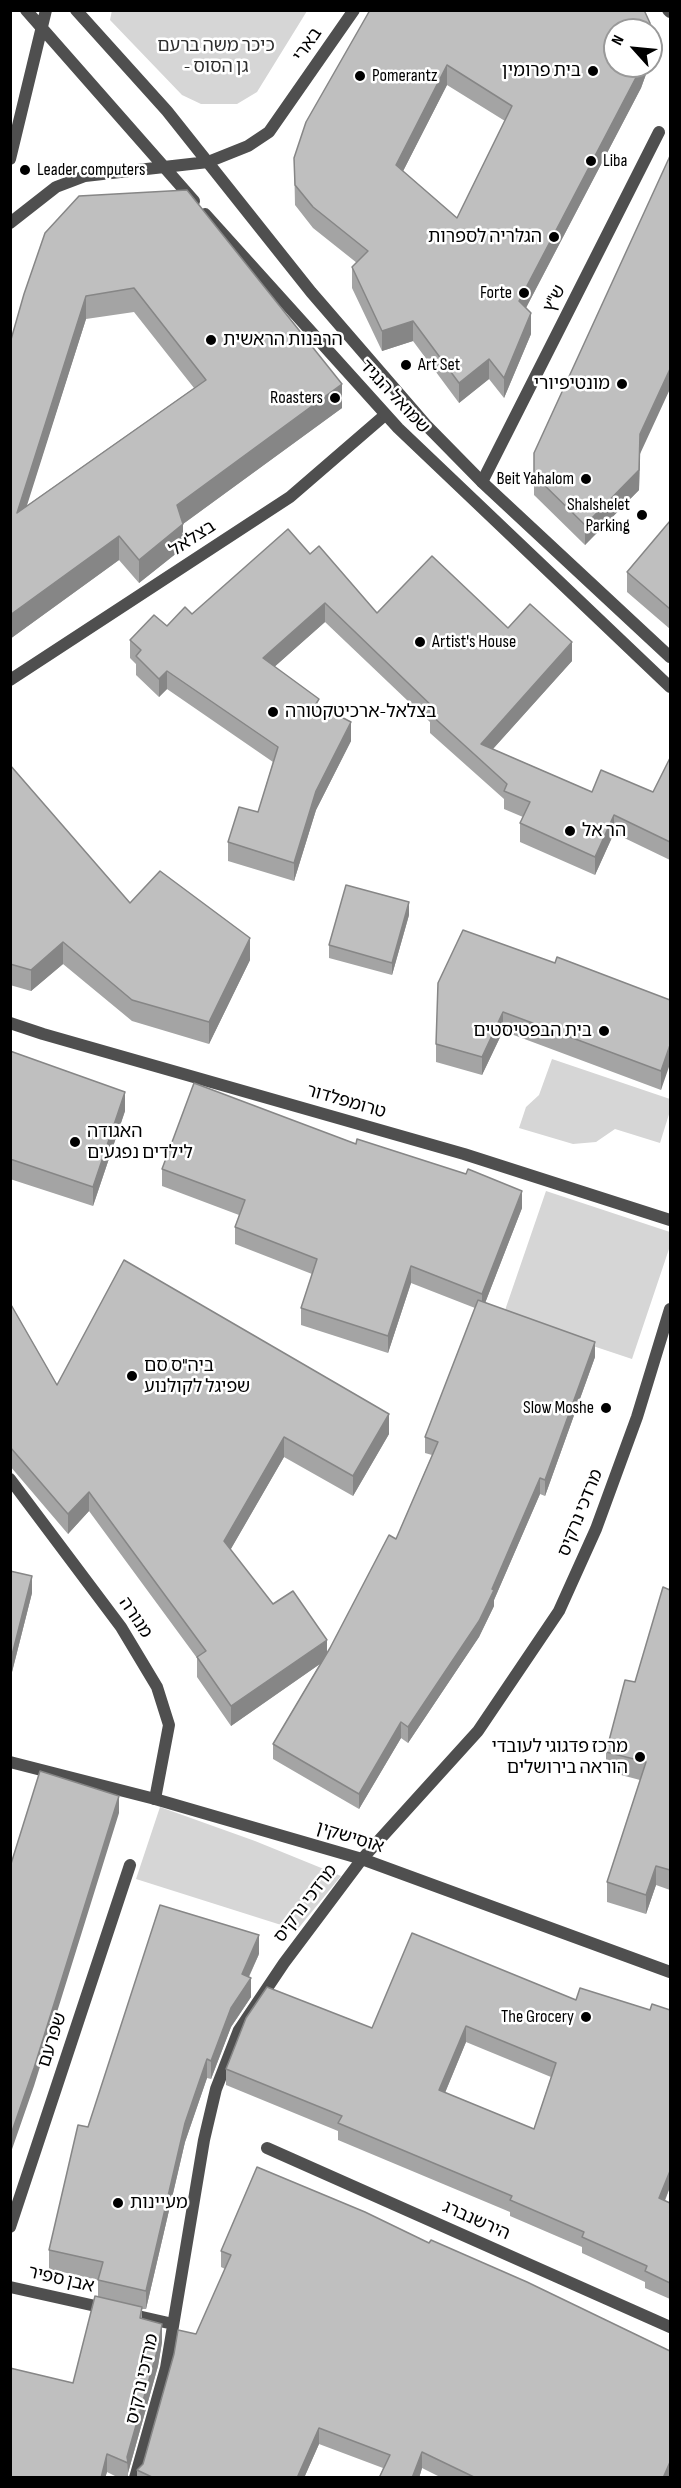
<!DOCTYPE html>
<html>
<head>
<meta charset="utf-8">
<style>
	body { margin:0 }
	#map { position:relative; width:681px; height:2488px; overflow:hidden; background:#fff; font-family:"Sofia Sans Condensed",sans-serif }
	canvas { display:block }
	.frame { position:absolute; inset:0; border:12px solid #000; pointer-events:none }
	.north { position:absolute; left:603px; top:18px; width:60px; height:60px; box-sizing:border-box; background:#fff; border:2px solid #999; border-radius:50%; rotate:297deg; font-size:16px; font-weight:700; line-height:24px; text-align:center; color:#000 }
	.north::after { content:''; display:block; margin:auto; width:21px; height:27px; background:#000; clip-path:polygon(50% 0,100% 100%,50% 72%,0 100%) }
</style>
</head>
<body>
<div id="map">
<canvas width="681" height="2488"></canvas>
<div class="frame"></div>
<div class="north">N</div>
</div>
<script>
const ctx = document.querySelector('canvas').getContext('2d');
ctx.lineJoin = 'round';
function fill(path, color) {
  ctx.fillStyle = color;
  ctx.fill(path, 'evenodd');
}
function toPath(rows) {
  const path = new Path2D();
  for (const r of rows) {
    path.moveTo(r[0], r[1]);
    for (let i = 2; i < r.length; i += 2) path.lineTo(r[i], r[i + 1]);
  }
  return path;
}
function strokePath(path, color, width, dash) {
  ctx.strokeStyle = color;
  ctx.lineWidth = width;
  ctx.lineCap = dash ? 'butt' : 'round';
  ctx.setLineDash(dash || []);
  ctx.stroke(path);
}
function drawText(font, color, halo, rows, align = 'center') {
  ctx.font = font + ' "Sofia Sans Condensed","Noto Sans Hebrew",sans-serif';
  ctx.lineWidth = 5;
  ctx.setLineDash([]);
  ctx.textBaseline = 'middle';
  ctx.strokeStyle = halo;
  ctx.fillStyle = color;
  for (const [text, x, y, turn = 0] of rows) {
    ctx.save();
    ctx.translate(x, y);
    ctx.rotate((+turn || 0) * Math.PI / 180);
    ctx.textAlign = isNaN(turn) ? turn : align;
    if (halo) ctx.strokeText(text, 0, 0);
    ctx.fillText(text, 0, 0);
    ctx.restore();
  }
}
const green = toPath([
	[112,10,307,10,307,11,257,92,237,104,201,104,182,95,110,20],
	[552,1059,670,1099,670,1111,660,1143,615,1129,596,1142,573,1144,519,1128,526,1107,539,1095],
	[546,1191,670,1232,670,1246,632,1359,503,1316],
	[160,1807,255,1841,341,1876,297,1930,136,1879]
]);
const service = toPath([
	[668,10,670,12],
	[10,2227,130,1865]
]);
const pedestrian = toPath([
	[482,482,659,132],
	[10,680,290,497,385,415]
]);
const minor = toPath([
	[208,162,248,146,269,132,354,10],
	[10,1023,43,1034,464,1154,670,1220],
	[10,1479,121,1627,157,1687,169,1725,155,1799],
	[267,2148,670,2327],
	[10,2287,109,2309],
	[129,2314,173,2324],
	[135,2478,166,2368,204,2140,216,2089,239,2030,284,1963,362,1859,478,1731,559,1611,596,1529,637,1417,670,1309]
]);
const tertiary = toPath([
	[26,10,194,201],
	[76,10,167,111,311,292,426,425,482,482,670,657],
	[10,159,46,10],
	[205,214,398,428,670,687],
	[10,223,56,187,85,176,208,162],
	[10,1762,155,1799,362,1859,670,1972]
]);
const wall = toPath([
	[370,10,615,66,649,66,641,88,526,308,531,334,504,398,489,379,459,403,413,341,382,351,352,288,352,267,357,263,313,228,295,205,294,158],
	[447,85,505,121,457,218,403,171],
	[45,233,342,408,183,524,183,548,139,583,119,560,10,639,10,343],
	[134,312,194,388,26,506,86,319],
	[534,453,640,454,639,490,585,545,534,495],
	[670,521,670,629,627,592,627,572],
	[310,554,377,613,508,628,572,661,493,749,592,792,653,792,670,758,670,860,614,833,595,875,520,842,520,823,523,817,504,809,504,799,430,733,430,722,325,622,274,667,319,705,351,741,316,810,294,881,228,861,228,842,258,812,273,762,167,689,159,697,136,675,136,664,130,658,130,640,167,626],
	[10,765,130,903,250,960,209,1044,132,1021,63,964,31,991,10,985],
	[409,915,392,975,329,958,329,945],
	[555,963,670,1000,661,1090,503,1031,482,1075,436,1062,436,1044],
	[10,1051,125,1111,93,1206,10,1179],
	[162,1169,522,1208,485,1303,595,1357,545,1496,540,1494,494,1600,494,1606,479,1637,408,1743,401,1738,359,1809,273,1759,273,1744,320,1664,231,1726,197,1677,197,1658,89,1511,68,1534,10,1466,10,1303,57,1385,389,1434,353,1496,284,1457,230,1550,273,1604,327,1653,396,1539,432,1455,425,1453,425,1437,475,1308,411,1283,388,1353,301,1325,301,1308,312,1274,235,1244,235,1227,239,1215,162,1186],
	[10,1571,32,1593,12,1672,10,1671],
	[670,1590,670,1890,656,1885,646,1914,607,1902,607,1882,640,1780,606,1771,606,1752,635,1682],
	[259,1954,249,1977,251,1997,231,2027,211,2079,207,2078,185,2142,146,2309,142,2309,142,2319,162,2342,158,2366,128,2473,128,2478,119,2478,107,2472,105,2478,10,2478,73,2383,98,2297,98,2280,49,2269,49,2250,88,2127],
	[576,2000,650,2010,670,2010,670,2187,665,2201,670,2203,670,2299,645,2288,645,2282,582,2253,582,2247,510,2216,510,2212,338,2140,338,2131,226,2085,226,2069,372,2028],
	[466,2042,551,2077,534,2129,445,2093],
	[257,2167,670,2478,442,2478,422,2468,419,2478,379,2478,383,2468,319,2444,304,2478,137,2478,137,2470,143,2464,196,2334,225,2269,221,2267,221,2251]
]);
const shadedWall = toPath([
	[447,65,447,85,396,185,396,165],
	[642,66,649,66,641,88,519,321,519,301],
	[86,296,86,319,17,537,17,513],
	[531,313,531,334,504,398,504,378],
	[413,321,413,341,382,351,382,331],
	[489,359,489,379,459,403,459,383],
	[670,369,670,389,640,454,639,490,585,545,585,525,640,434],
	[342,384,342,408,183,524,183,548,139,583,139,560,177,505],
	[119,536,119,560,10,639,10,615],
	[325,603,325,622,263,677,263,658],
	[572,642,572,661,482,761,481,744],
	[167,671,167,689,159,697,159,679],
	[351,722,351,741,316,810,294,881,294,863,316,791],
	[614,815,614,833,595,875,595,857],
	[409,902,409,915,392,975,392,963],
	[250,938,250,960,209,1044,209,1022],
	[63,942,63,964,31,991,31,970],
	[503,1012,503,1031,482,1075,482,1057],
	[670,1045,670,1064,661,1090,661,1071],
	[125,1092,125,1111,93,1206,93,1187],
	[522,1191,522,1208,482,1311,482,1294],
	[411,1266,411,1283,388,1353,388,1336],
	[595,1342,595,1357,545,1496,545,1480],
	[389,1414,389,1434,353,1496,353,1476],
	[284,1437,284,1457,224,1561,224,1541],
	[540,1478,540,1494,494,1600,494,1606,479,1637,408,1743,408,1727,492,1589],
	[89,1492,89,1511,68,1534,68,1514],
	[32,1576,32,1593,12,1672,12,1655],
	[327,1640,327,1659,231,1726,231,1706],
	[401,1722,401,1738,359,1809,359,1794],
	[119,1796,119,1813,34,2086,10,2155,10,2137],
	[656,1866,656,1885,646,1914,646,1895],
	[259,1935,259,1954,242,1991,251,1978,251,1997,231,2027,211,2079,211,2061,242,1974],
	[466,2026,466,2042,439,2107,439,2090],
	[207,2059,207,2078,185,2142,146,2309,146,2291,185,2123],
	[670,2171,670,2187,659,2214,659,2198],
	[162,2324,162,2342,158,2366,128,2473,127,2457],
	[319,2428,319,2444,304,2478,297,2478],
	[422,2452,422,2468,419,2478,412,2478],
	[107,2454,107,2472,105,2478,101,2478],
	[670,2462,670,2478,663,2478]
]);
const building = toPath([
	[370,10,644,10,650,23,650,30,615,30,615,66,642,66,519,301,531,313,504,378,489,359,459,383,413,321,382,331,352,267,368,251,313,207,295,185,294,158,306,122,370,10],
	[447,65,512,106,457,218,396,165,447,65],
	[670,156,670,369,640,434,639,470,585,525,534,475,534,453,670,156],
	[187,190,342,384,177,505,183,524,139,560,119,536,10,615,10,343,24,294,45,233,79,196,187,190],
	[134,288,206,380,17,513,86,296,134,288],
	[670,521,670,609,627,572,670,521],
	[288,529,310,554,319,546,377,613,432,556,508,628,530,604,572,642,481,744,592,792,601,770,653,792,670,758,670,842,614,815,595,857,520,823,530,802,504,791,507,784,430,714,435,709,325,603,263,658,319,699,316,704,351,722,316,791,294,863,228,842,239,807,258,812,278,747,167,671,159,679,136,656,141,650,130,640,154,615,167,626,185,607,192,614,288,529],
	[10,765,130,903,160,871,250,938,209,1022,132,1000,63,942,31,970,10,964,10,765],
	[346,885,409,902,392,963,329,945,346,885],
	[463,930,555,963,557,957,670,1000,670,1045,661,1071,503,1012,482,1057,436,1044,438,983,463,930],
	[10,1051,125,1092,93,1187,10,1159,10,1051],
	[194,1083,356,1144,357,1139,466,1174,468,1169,522,1191,482,1294,411,1266,388,1336,301,1308,317,1259,235,1227,245,1200,162,1169,194,1083],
	[124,1260,389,1414,353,1476,284,1437,224,1541,273,1604,293,1591,327,1640,231,1706,197,1657,206,1651,89,1492,68,1514,10,1447,10,1303,57,1385,124,1260],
	[478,1300,595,1342,545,1480,540,1478,492,1589,494,1590,479,1621,408,1727,401,1722,359,1794,273,1744,330,1648,389,1535,396,1539,438,1442,425,1437,478,1300],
	[10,1571,32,1576,12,1655,10,1655,10,1571],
	[663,1587,670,1590,670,1870,656,1866,646,1895,607,1882,646,1762,606,1752,625,1680,635,1682,663,1587],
	[40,1771,119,1796,34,2068,10,2137,10,1867,40,1771],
	[160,1905,259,1935,242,1974,251,1978,231,2008,211,2061,207,2059,185,2123,146,2291,98,2280,103,2262,49,2250,78,2125,88,2127,160,1905],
	[412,1933,576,2000,580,1988,650,2010,652,2004,670,2010,670,2171,659,2198,670,2203,670,2283,645,2271,647,2266,582,2237,584,2232,510,2200,512,2196,338,2123,342,2116,226,2069,246,2018,267,1987,372,2028,412,1933],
	[466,2026,556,2063,534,2129,439,2090,466,2026],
	[257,2167,365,2212,429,2243,431,2240,527,2282,670,2351,670,2462,663,2478,476,2478,422,2452,412,2478,379,2478,390,2455,319,2428,297,2478,154,2478,137,2470,143,2464,174,2354,178,2330,196,2334,231,2255,221,2251,257,2167],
	[95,2296,142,2307,140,2318,162,2324,158,2348,127,2457,128,2463,107,2454,101,2478,10,2478,10,2368,73,2383,95,2296]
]);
const markers = [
	[593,71,6,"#000"],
	[360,76,6,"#000"],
	[591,161,6,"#000"],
	[25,170,6,"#000"],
	[554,237,6,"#000"],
	[524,293,6,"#000"],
	[211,340,6,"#000"],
	[406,365,6,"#000"],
	[622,384,6,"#000"],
	[335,398,6,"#000"],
	[586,479,6,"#000"],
	[642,515,6,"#000"],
	[420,642,6,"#000"],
	[273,712,6,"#000"],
	[570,831,6,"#000"],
	[604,1031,6,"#000"],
	[75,1142,6,"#000"],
	[132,1376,6,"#000"],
	[606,1408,6,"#000"],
	[640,1757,6,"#000"],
	[586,2017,6,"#000"],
	[118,2203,6,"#000"]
];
const streetNames = [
	["בארי",308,45,-55],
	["ש\"ץ",555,299,-63],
	["שמואל הנגיד",394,397,47],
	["בצלאל",193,539,-33],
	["טרומפלדור",346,1102,16],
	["מרדכי נרקיס",581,1513,-68],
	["מנורה",135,1618,56],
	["אוסישקין",350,1838,17],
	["מרדכי נרקיס",306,1904,-53],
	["שפרעם",53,2040,-72],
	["הירשנברג",476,2221,24],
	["אבן ספיר",61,2280,13],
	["מרדכי נרקיס",143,2379,-77]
];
const parkNames = [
	["כיכר משה ברעם",216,46],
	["- גן הסוס",216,67]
];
const poiNames = [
	["בית פרומין",581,71],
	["Pomerantz",372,76,"left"],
	["Liba",603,161,"left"],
	["Leader computers",37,170,"left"],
	["הגלריה לספרות",542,237],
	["Forte",512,293],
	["הרבנות הראשית",223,340,"left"],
	["Art Set",418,365,"left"],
	["מונטיפיורי",610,384],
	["Roasters",323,398],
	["Beit Yahalom",574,479],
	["Shalshelet",630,505],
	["Parking",630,526],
	["Artist's House",432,642,"left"],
	["בצלאל-ארכיטקטורה",285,712,"left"],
	["הר אל",582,831,"left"],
	["בית הבפטיסטים",592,1031],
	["האגודה",87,1132,"left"],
	["לילדים נפגעים",87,1153,"left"],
	["ביה\"ס סם",144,1366,"left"],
	["שפיגל לקולנוע",144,1387,"left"],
	["Slow Moshe",594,1408],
	["מרכז פדגוגי לעובדי",628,1747],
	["הוראה בירושלים",628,1768],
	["The Grocery",574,2017],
	["מעיינות",130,2203,"left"]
];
fill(green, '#d6d6d6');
strokePath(service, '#4f4f4f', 12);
strokePath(pedestrian, '#4f4f4f', 12);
strokePath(minor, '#4f4f4f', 12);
strokePath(tertiary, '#4f4f4f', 12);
fill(wall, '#a4a4a4');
fill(shadedWall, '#868686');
fill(building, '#bfbfbf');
strokePath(building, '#868686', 1.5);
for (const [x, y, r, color] of markers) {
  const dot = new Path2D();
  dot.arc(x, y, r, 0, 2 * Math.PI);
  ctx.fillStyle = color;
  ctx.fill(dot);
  strokePath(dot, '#fff', 2);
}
drawText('18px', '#000', '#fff', streetNames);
drawText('18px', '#2d2d2d', '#fff', parkNames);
drawText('18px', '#000', '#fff', poiNames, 'right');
</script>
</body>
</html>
